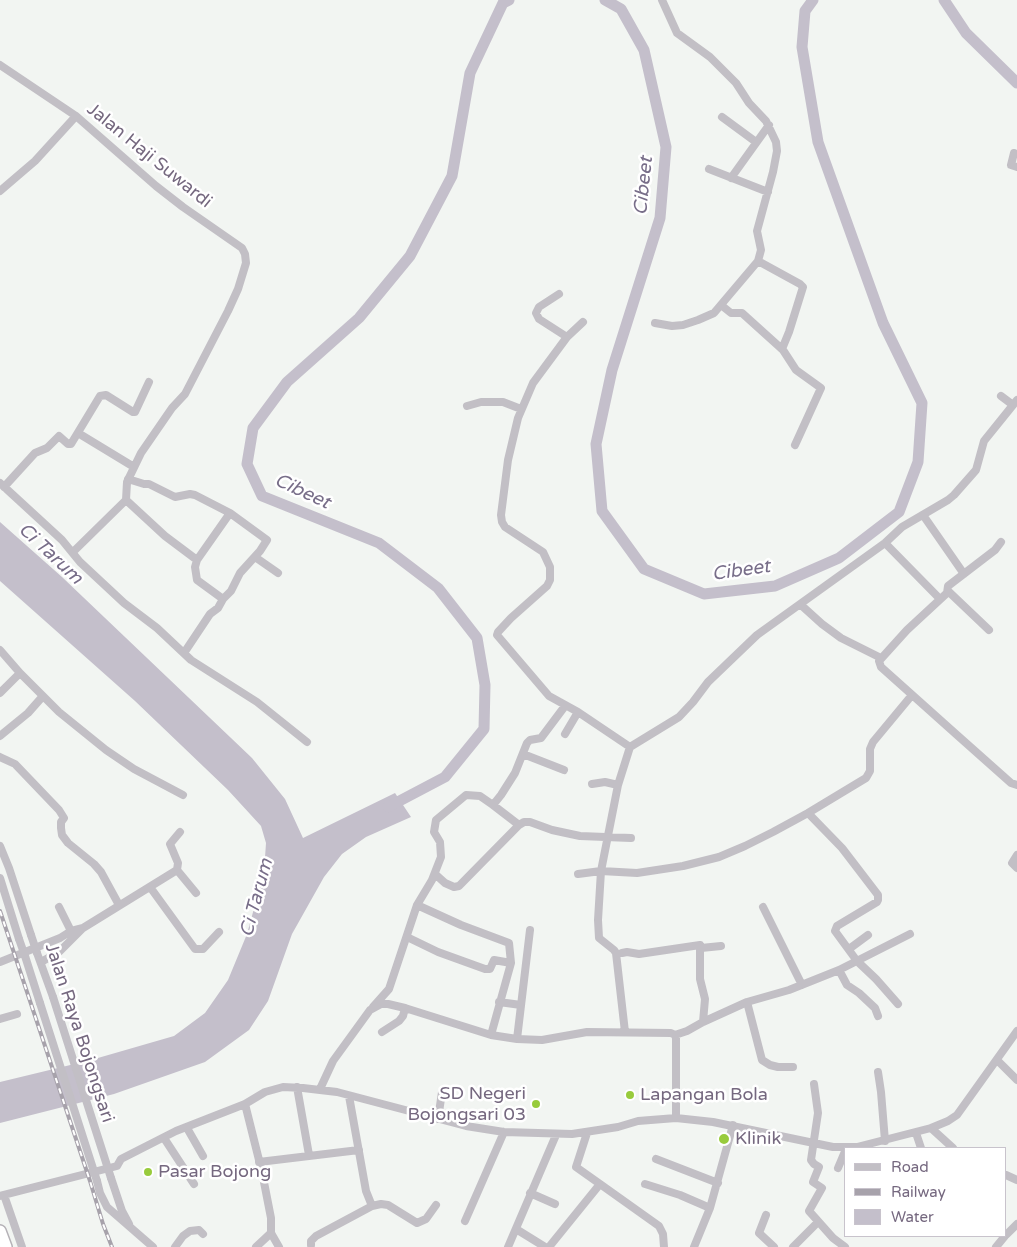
<!DOCTYPE html>
<html>
<head>
<meta charset="utf-8">
<style>
	body { margin:0 }
	#map { position:relative; width:1017px; height:1247px; overflow:hidden; background:#f2f5f2; font-family:"Varela Round",sans-serif }
	canvas { display:block }
	.legend { position:absolute; left:844px; top:1147px; width:162px; height:90px; box-sizing:border-box; background:#fff; border:1px solid #c8c3cc; margin:0; padding:6px 9px; list-style:none; font-size:15px; color:#75687f }
	.legend li { display:flex; align-items:center; gap:10px; height:25px }
	.legend b { width:25px; border:1px solid #c8c3cc }
</style>
</head>
<body>
<div id="map">
<canvas width="1017" height="1247"></canvas>
<ul class="legend">
<li><b style="height:6px;background:#c2bfc5"></b>Road</li>
<li><b style="height:6px;background:#a7a2ab"></b>Railway</li>
<li><b style="height:14px;background:#c4bfcb"></b>Water</li>
</ul>
</div>
<script>
const ctx = document.querySelector('canvas').getContext('2d');
ctx.lineJoin = 'round';
function fill(path, color) {
  ctx.fillStyle = color;
  ctx.fill(path, 'evenodd');
}
function toPath(rows) {
  const path = new Path2D();
  for (const r of rows) {
    path.moveTo(r[0], r[1]);
    for (let i = 2; i < r.length; i += 2) path.lineTo(r[i], r[i + 1]);
  }
  return path;
}
function strokePath(path, color, width, dash) {
  ctx.strokeStyle = color;
  ctx.lineWidth = width;
  ctx.lineCap = dash ? 'butt' : 'round';
  ctx.setLineDash(dash || []);
  ctx.stroke(path);
}
function drawText(font, color, halo, rows, align = 'center') {
  ctx.font = font + ' "Varela Round",sans-serif';
  ctx.lineWidth = 5;
  ctx.setLineDash([]);
  ctx.textBaseline = 'middle';
  ctx.strokeStyle = halo;
  ctx.fillStyle = color;
  for (const [text, x, y, turn = 0] of rows) {
    ctx.save();
    ctx.translate(x, y);
    ctx.rotate((+turn || 0) * Math.PI / 180);
    ctx.textAlign = isNaN(turn) ? turn : align;
    if (halo) ctx.strokeText(text, 0, 0);
    ctx.fillText(text, 0, 0);
    ctx.restore();
  }
}
const water = toPath([
	[0,522,62,577,252,758,285,799,303,838,395,793,411,817,366,837,342,854,324,877,292,934,268,1001,249,1030,205,1062,114,1094,0,1123,0,1082,91,1060,174,1036,205,1013,228,980,247,934,264,872,266,843,261,826,228,790,135,701,0,581]
]);
const river = toPath([
	[605,0,621,9,644,50,666,147,660,218,612,370,596,444,602,511,644,569,704,594,775,586,839,558,899,512,918,462,922,403,883,323,818,142,802,47,805,11,813,0],
	[944,0,966,33,1017,83],
	[388,807,445,777,484,729,485,685,477,638,438,588,379,543,262,496,247,464,253,428,287,382,359,318,410,256,452,176,470,73,503,3,509,0]
]);
const minor = toPath([
	[0,65,76,116,156,186,183,207,242,248,245,254,246,263,238,289,228,311,185,394,172,408,141,453,127,482,126,500,73,552],
	[722,117,756,142],
	[1014,153,1011,165,1017,167],
	[709,169,768,192],
	[731,178,769,125],
	[0,191,35,161,76,116],
	[758,261,800,284,803,287,789,332,782,349],
	[559,294,539,307,536,313,539,319,567,337],
	[721,305,731,313,742,313,783,350,796,370,821,388,795,445],
	[583,322,567,337,533,383,518,418,508,460,501,515,502,522,505,527,543,552,550,567,550,580,547,586,511,618,498,632,497,635,549,696,578,712,630,747],
	[655,323,672,326,683,325,698,320,714,313,758,261,761,250,757,231,773,172,777,151,776,142,766,121,749,103,736,83,710,57,677,33,662,0],
	[1001,396,1013,405],
	[467,406,481,402,503,402,521,409],
	[78,433,134,467],
	[128,479,144,484,149,484,175,497,190,494,195,495,230,513,267,540,260,551,240,573,231,591,223,599,218,608,210,614,184,653],
	[0,483,62,540,80,562,124,603,157,628,191,660,257,702,307,742],
	[4,487,35,453,47,448,59,436,68,444,71,444,100,396,106,395,133,412,135,412,149,382],
	[126,500,165,536,197,560],
	[923,515,964,574],
	[1001,542,995,550,948,586,947,593,907,630,879,661,881,667,957,735,1011,783,1017,785],
	[885,543,940,599],
	[255,557,278,573],
	[948,591,989,630],
	[223,599,197,580,195,567,197,560,230,513],
	[801,605,822,624,841,638,881,658],
	[0,650,20,673,59,712,106,750,134,769,183,795],
	[0,693,20,673],
	[565,734,578,712],
	[0,736,28,713,43,696],
	[523,754,564,770],
	[0,757,15,764,59,810,64,818,61,822,61,828,62,835,68,843,94,864,101,872,119,905],
	[592,784,605,782,618,785],
	[493,805,519,825],
	[808,813,842,848,878,895,878,900,877,902,837,926,835,931,857,961,876,979,898,1004],
	[0,846,9,868,31,935],
	[1017,855,1012,863,1017,868],
	[177,870,196,893],
	[435,874,445,883,454,887,459,886,519,825,524,822,530,822,552,830,580,836,631,838],
	[578,874,601,871,637,873,683,866,719,857,745,846,773,832,808,813,866,778,870,771,870,749,873,742,912,695],
	[0,878,19,939],
	[150,887,195,949,203,949,219,932],
	[417,905,461,925,509,943,511,963,491,1035],
	[59,907,71,931],
	[763,907,802,985],
	[407,937,438,952,485,969,490,969,494,960,511,963],
	[701,948,721,946],
	[849,949,868,935],
	[37,953,53,997],
	[622,953,627,952,639,954,700,945,700,979,705,999,703,1022],
	[25,956,40,1003],
	[0,962,60,938,71,931,83,928,177,870,178,863,170,844,180,832],
	[41,962,59,952,82,929],
	[839,970,847,985,859,993,875,1008,878,1016],
	[499,1002,521,1005],
	[747,1002,762,1060,770,1065,778,1067,793,1067],
	[373,1007,389,989,417,905,432,880,441,857,440,842,434,832,436,820,466,795,480,796,493,805,501,795,515,773,527,743,530,740,541,738,565,706],
	[0,1019,17,1014],
	[382,1032,399,1021,403,1016,405,1008],
	[625,1032,616,953,614,950,599,938,598,920,601,871,618,785,630,747,679,717,693,702,708,682,757,635,885,543,902,527,948,500,954,495,976,470,984,441,1017,400],
	[675,1035,687,1031,703,1022,747,1002,789,990,839,970,910,934],
	[517,1039,530,930],
	[997,1060,1017,1080],
	[878,1072,881,1092,885,1141],
	[814,1084,818,1113,811,1160,814,1164,819,1167,813,1182,822,1188,809,1211,833,1238,845,1247],
	[297,1087,309,1155],
	[320,1089,333,1061,370,1010,381,1004,388,1004,405,1008,491,1035,517,1039,542,1040,587,1032,671,1033,675,1035,676,1038,676,1118],
	[349,1096,366,1191,372,1206],
	[245,1104,262,1172,271,1218,271,1233,279,1247],
	[438,1119,442,1092],
	[187,1128,203,1156],
	[931,1128,953,1148],
	[916,1133,921,1148],
	[164,1138,194,1184],
	[656,1159,718,1183],
	[259,1162,359,1150],
	[838,1168,846,1149],
	[1006,1175,1017,1180],
	[111,1178,122,1211,129,1224],
	[97,1181,100,1193,107,1207,153,1247],
	[600,1184,659,1226,663,1234,664,1247],
	[645,1184,680,1195,710,1208],
	[530,1193,555,1204],
	[4,1195,22,1247],
	[0,1196,117,1166,121,1159,176,1131,245,1104,265,1092,283,1087,303,1088,337,1092,466,1126,504,1132,572,1134,618,1127,638,1121,676,1118,713,1122,833,1147,857,1147,931,1128,948,1121,957,1115,1017,1031],
	[766,1215,759,1233,774,1247],
	[465,1221,504,1132],
	[516,1229,545,1247],
	[1006,1235,1017,1224],
	[311,1245,311,1241,316,1236,372,1206,381,1204,388,1205,417,1223,426,1219,436,1205],
	[175,1247,183,1236,190,1231,199,1230,203,1234],
	[256,1247,271,1233],
	[508,1247,556,1135],
	[549,1247,600,1184,576,1167,587,1133],
	[694,1247,710,1208,733,1125],
	[793,1247,818,1222],
	[996,1247,1005,1236]
]);
const highway = toPath([
	[0,1231,6,1247]
]);
const rail = toPath([
	[0,911,90,1181,103,1224,112,1247]
]);
const minorBridge = toPath([
	[31,935,37,953],
	[19,939,25,956],
	[53,997,111,1178],
	[40,1003,97,1181]
]);
const markers = [
	[630,1095,5,"#98cb3c"],
	[536,1104,5,"#98cb3c"],
	[724,1139,6,"#98cb3c"],
	[148,1172,5,"#98cb3c"]
];
const streetNames = [
	["Jalan Haji Suwardi",149,156,39],
	["Jalan Raya Bojongsari",79,1033,72]
];
const poiNames = [
	["SD Negeri",526,1094,"right"],
	["Bojongsari 03",526,1115,"right"],
	["Lapangan Bola",640,1095],
	["Klinik",735,1139],
	["Pasar Bojong",158,1172]
];
const waterNames = [
	["Cibeet",644,186,-84],
	["Cibeet",302,492,25],
	["Ci Tarum",50,554,43],
	["Cibeet",741,571,-8],
	["Ci Tarum",257,898,-75]
];
fill(water, '#c4bfcb');
strokePath(river, '#c4bfcb', 11);
strokePath(highway, '#b5b2b7', 14);
strokePath(minor, '#c2bfc5', 8);
strokePath(highway, '#fff', 11);
strokePath(rail, '#a7a2ab', 4);
strokePath(rail, '#fff', 2, [5.5]);
strokePath(minorBridge, '#c2bfc5', 8);
for (const [x, y, r, color] of markers) {
  const dot = new Path2D();
  dot.arc(x, y, r, 0, 2 * Math.PI);
  ctx.fillStyle = color;
  ctx.fill(dot);
  strokePath(dot, '#fff', 2);
}
drawText('18px', '#75687f', '#fff', streetNames);
drawText('18px', '#75687f', '#fff', poiNames, 'left');
drawText('italic 19px', '#786e89', '#fff', waterNames);
</script>
</body>
</html>
